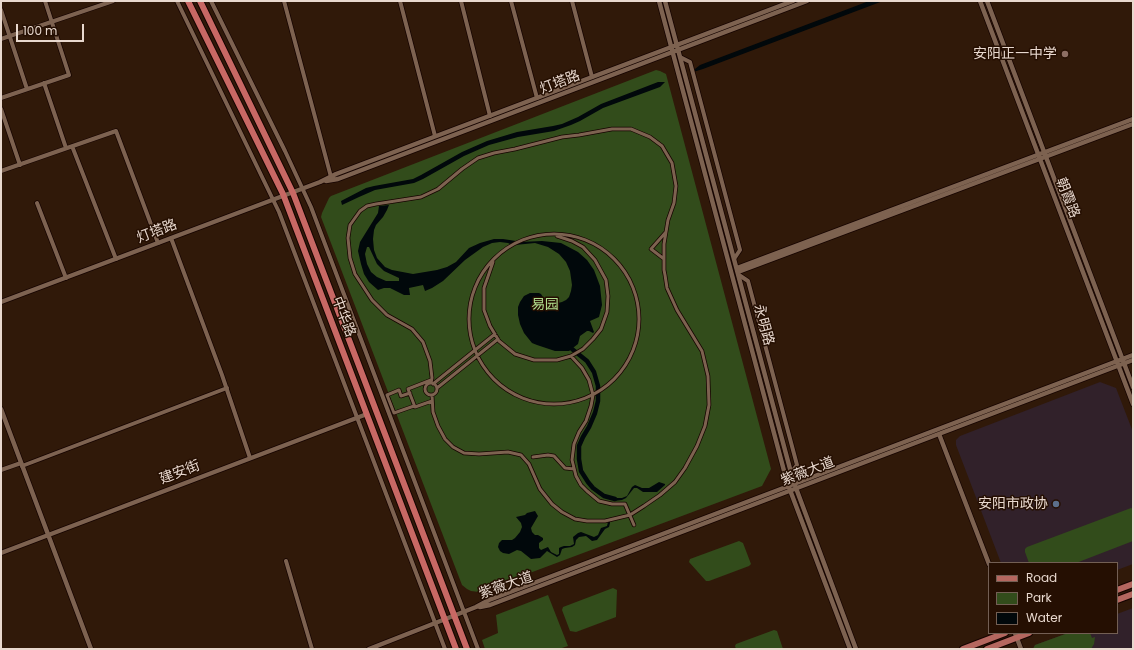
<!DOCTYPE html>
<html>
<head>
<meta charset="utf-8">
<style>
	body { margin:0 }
	#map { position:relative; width:1134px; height:650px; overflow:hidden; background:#301909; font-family:Poppins,sans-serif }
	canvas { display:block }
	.frame { position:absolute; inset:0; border:2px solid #e8d8ce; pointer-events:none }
	.legend { position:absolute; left:988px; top:562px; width:130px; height:72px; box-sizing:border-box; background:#250f02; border:1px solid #735f54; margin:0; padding:5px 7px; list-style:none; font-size:12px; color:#e8d8ce }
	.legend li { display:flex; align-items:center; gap:8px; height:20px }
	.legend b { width:20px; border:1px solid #735f54 }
	.scale { position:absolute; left:16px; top:24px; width:68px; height:18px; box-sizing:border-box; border:2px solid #e8d8ce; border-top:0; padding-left:5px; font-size:12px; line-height:14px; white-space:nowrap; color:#e8d8ce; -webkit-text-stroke:3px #250f02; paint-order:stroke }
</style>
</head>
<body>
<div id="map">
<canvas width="1134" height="650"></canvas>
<div class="frame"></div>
<ul class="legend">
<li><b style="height:5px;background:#b5675f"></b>Road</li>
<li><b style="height:11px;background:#324c1b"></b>Park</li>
<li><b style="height:11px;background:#01080b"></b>Water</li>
</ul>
<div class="scale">100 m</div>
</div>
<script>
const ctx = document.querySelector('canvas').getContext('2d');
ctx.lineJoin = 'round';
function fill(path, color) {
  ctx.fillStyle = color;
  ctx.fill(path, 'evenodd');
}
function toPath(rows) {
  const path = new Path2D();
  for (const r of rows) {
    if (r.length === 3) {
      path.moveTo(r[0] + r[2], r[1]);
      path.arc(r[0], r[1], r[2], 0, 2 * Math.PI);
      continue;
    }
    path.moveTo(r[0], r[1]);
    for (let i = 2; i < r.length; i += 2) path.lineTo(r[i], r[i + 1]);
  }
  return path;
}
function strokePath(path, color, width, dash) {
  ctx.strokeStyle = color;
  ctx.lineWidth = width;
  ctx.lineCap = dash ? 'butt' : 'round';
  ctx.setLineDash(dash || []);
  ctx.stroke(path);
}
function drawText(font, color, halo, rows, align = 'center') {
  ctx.font = font + ' Poppins,"Noto Sans SC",sans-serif';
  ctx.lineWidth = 3;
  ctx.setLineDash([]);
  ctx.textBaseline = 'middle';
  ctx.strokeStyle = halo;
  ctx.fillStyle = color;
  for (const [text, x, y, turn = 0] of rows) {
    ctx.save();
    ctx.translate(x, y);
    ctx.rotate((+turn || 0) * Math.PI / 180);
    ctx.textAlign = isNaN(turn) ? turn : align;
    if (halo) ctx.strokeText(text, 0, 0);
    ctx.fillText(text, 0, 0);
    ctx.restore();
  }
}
const commercial = toPath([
	[1100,382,1116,388,1133,432,1133,564,1117,570,1117,563,1001,563,956,445,956,440,960,436],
	[1133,608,1133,649,1033,649,1035,645,1068,633,1117,633,1117,614]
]);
const green = toPath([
	[656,70,660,71,666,74,771,469,762,486,479,592,471,591,467,589,462,585,321,217,322,213,329,198,331,196],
	[1131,508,1133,509,1133,541,1076,563,1029,563,1025,552,1025,549,1027,547],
	[739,541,743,543,751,564,749,566,709,581,706,581,689,562,690,559],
	[613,588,617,590,616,617,576,632,570,631,562,610,563,607],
	[548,595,568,646,559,649,485,649,482,640,498,633,496,615],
	[774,630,777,631,783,649,736,649,735,646,736,644],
	[1068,633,1090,633,1092,638,1095,637,1094,644,1091,649,1033,649,1035,645]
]);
const water = toPath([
	[869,1,883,1,703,69,690,73,700,65],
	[658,82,665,82,660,87,603,108,580,121,571,125,554,131,518,137,489,145,464,156,423,179,414,183,375,190,359,197,342,205,341,201,366,188,374,186,413,179,421,175,462,152,487,141,517,132,553,126,562,124,578,117,601,104],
	[389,205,387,210,383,217,376,225,374,230,373,239,374,250,377,258,385,267,392,270,413,274,437,270,447,267,456,262,469,248,480,243,494,239,503,239,516,241,510,244,508,243,500,242,492,243,483,247,465,260,443,281,432,288,425,291,423,285,409,288,410,295,404,295,390,288,384,288,378,290,369,282,364,274,361,264,358,251,360,242,378,213,379,206],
	[367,247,369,247,377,264,384,271,399,278,399,281,386,281,377,277,371,272,367,264,365,254],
	[542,241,561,243,578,252,587,260,594,270,600,286,602,305,599,317,590,321,594,332,593,333,589,331,587,331,580,336,578,344,569,351,555,351,537,345,532,343,524,333,520,324,518,315,518,307,520,302,524,296,530,293,539,293,541,294,546,302,554,304,562,302,566,300,569,297,571,291,572,285,570,271,566,262,559,254,548,247,535,243,515,245,520,242],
	[659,482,665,484,665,485,657,492,643,492,637,488,634,488,626,498,622,500,614,501,615,498,622,498,627,496,632,487,635,485,642,488,649,488],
	[535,511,538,516,531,528,532,532,535,535,538,535,543,538,543,540,539,543,539,548,541,550,548,547,551,552,557,555,559,554,559,548,561,547,564,546,570,546,574,544,573,537,578,533,581,532,594,537,598,535,601,528,607,526,608,522,610,522,610,523,609,527,605,529,597,540,592,541,586,536,579,537,576,540,575,545,572,547,565,548,562,549,560,555,557,557,547,551,540,558,531,559,521,551,517,550,509,554,503,553,500,551,498,547,499,543,502,540,512,540,515,538,520,532,522,527,521,523,516,517,525,515,527,513]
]);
const canal = toPath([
	[572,349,587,361,594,372,598,386,598,401,595,413,589,427,583,437,579,446,579,459,581,471,588,482,593,488,604,496,615,499]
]);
const pedestrian = toPath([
	[554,319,85],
	[664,259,651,249,666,232],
	[493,262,484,288,484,310,490,326,499,341,515,354,534,360,557,360,571,356,583,349,593,339,601,329,607,312,608,296,606,280,595,260,583,247,572,241,557,236],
	[571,356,582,368,589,380,593,395,591,406,586,421,579,432,574,444,572,460,576,476,581,485,587,491,599,501,612,504,625,504,634,525],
	[431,380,408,389,415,407,432,401],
	[431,383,432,378,430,361,423,342,412,329,387,315,372,300,355,274,350,258,348,238,350,225,360,211,367,206,376,204,421,197,438,189,462,169,478,158,494,153,515,149,562,137,579,135,612,129,631,129,650,137,662,146,672,163,676,186,674,203,668,220,664,244,664,270,665,275,667,288,677,310,702,351,708,376,709,405,705,426,697,446,685,468,675,482,660,495,644,506,630,515,605,521,587,521,575,519,562,512,552,504,540,489,529,464,521,455,508,452,479,454,464,453,453,447,445,439,438,426,433,412,432,395],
	[431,389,6],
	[433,384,495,334],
	[437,388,498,339],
	[410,393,401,396,399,390,387,395,394,413,414,406],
	[533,457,548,455,554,456,565,468,574,469]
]);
const minor = toPath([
	[177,1,279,212,445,649],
	[211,1,285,151,311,207,478,649],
	[284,1,331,177],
	[400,1,435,136],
	[461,1,490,116],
	[511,1,537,98],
	[572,1,592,77],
	[1,10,27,89],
	[1,39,113,1],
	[680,57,690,62,740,250,734,259],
	[44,83,66,148],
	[1,98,69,75,45,1],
	[1,109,20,165],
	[72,146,116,259],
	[1,171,116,131,158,243],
	[37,203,66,278],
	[171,238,222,375,250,458],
	[739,275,748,281,797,465,791,473],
	[22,466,227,388],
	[1,470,21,463],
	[286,561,312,649]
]);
const tertiary = toPath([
	[659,1,787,482,850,649],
	[665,1,793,480,856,649],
	[980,1,1133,404],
	[987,1,1133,387],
	[326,181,338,179,807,1],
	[737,268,1133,119],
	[738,272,1133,124],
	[1,302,320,182,336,174,793,1],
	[1,409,91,649],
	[939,434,989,564],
	[1,553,367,414],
	[480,607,490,605,1133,360],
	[1015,633,1021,649],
	[369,649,476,607,489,600,1133,355]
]);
const primary = toPath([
	[1117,590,1133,584],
	[1117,600,1133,594],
	[963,649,1005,633],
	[987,649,1029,633]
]);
const trunk = toPath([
	[188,1,283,194,456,649],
	[200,1,293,193,467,649]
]);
const markers = [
	[1065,54,4,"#8d6e63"],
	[1056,504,4,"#5c6f8a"]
];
const poiNames = [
	["安阳正一中学",1057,54],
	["安阳市政协",1048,504]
];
const streetNames = [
	["灯塔路",560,83,-21],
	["朝霞路",1067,198,69],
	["灯塔路",157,232,-21],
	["中华路",343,317,69],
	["永明路",763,325,75],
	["紫薇大道",808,472,-21],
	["建安街",180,473,-21],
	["紫薇大道",506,586,-19]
];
const parkNames = [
	["易园",545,305]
];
fill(commercial, '#31212a');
fill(green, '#324c1b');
fill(water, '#01080b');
strokePath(canal, '#01080b', 4.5);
strokePath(pedestrian, '#160400', 4.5);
strokePath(minor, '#160400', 5.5);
strokePath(tertiary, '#160400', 6);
strokePath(primary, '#160400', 8);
strokePath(trunk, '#160400', 8);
strokePath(pedestrian, '#7d6250', 3);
strokePath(minor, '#7d6250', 4);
strokePath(tertiary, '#7d6250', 4.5);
strokePath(primary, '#b5675f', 6);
strokePath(trunk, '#c86864', 6);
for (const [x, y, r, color] of markers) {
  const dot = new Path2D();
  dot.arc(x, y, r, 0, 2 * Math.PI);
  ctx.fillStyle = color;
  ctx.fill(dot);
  strokePath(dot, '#250f02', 1.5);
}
drawText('14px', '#e8d8ce', '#250f02', poiNames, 'right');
drawText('14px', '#e8d8ce', '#250f02', streetNames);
drawText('14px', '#b0de8d', '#250f02', parkNames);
</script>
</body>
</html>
